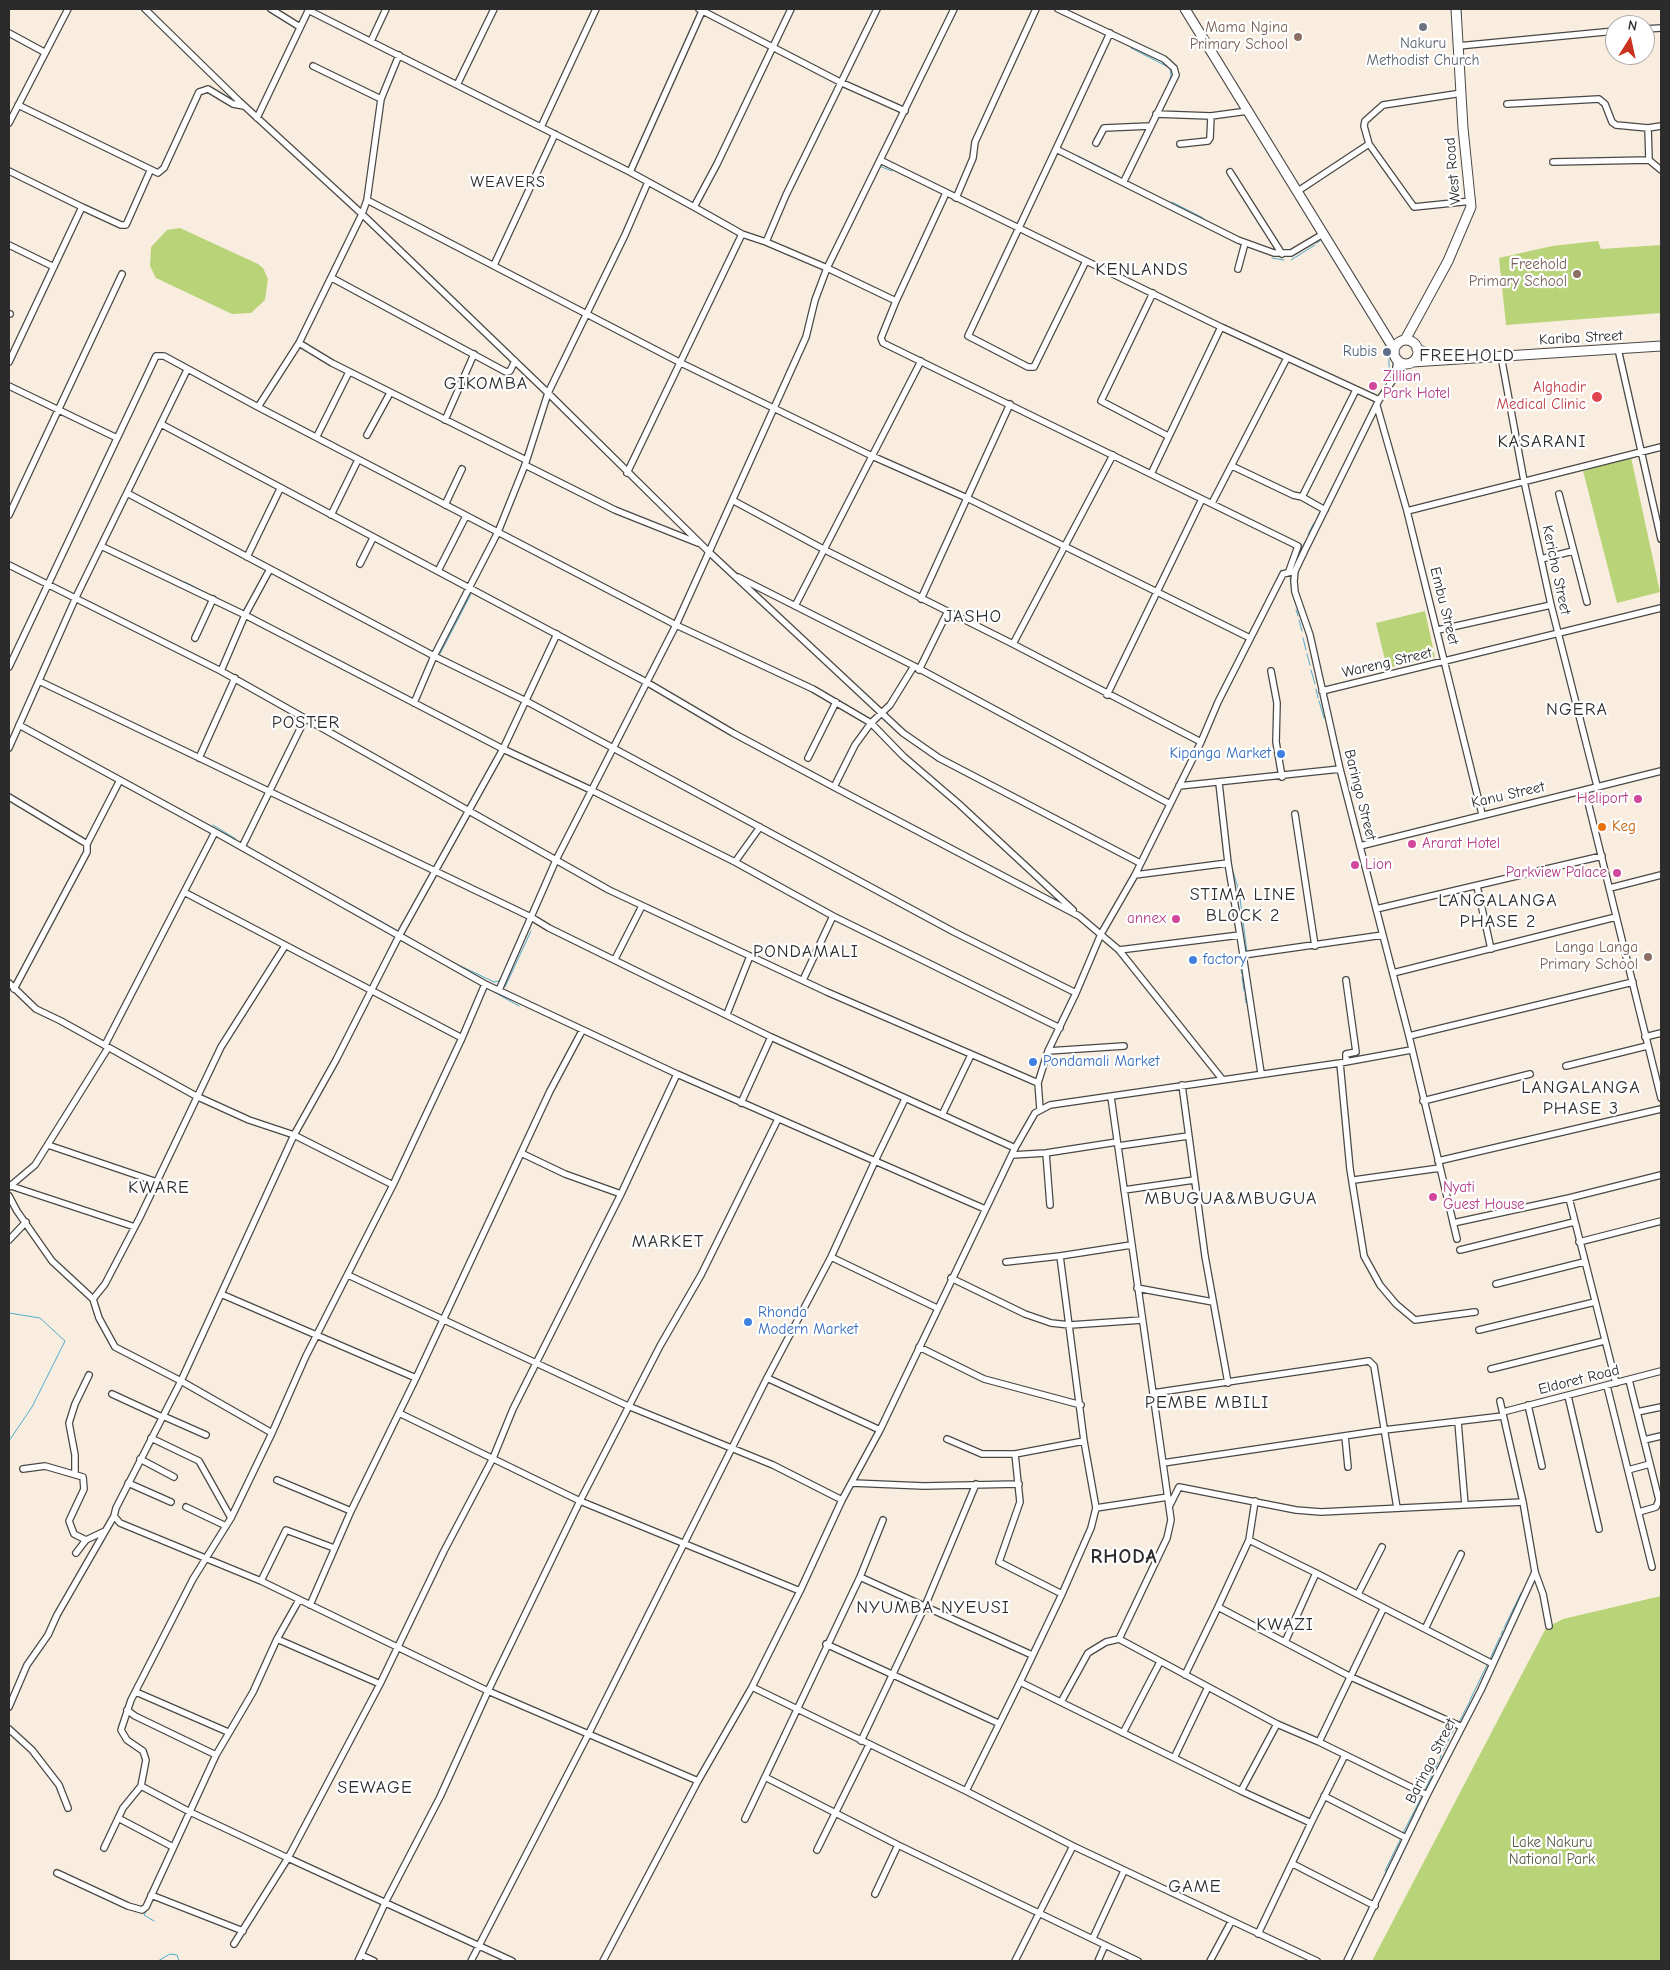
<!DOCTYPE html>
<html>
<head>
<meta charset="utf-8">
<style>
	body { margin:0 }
	#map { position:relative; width:1670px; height:1970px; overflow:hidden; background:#f9eddf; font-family:"Comic Neue",sans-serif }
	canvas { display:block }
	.frame { position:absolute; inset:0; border:10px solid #2b2b2b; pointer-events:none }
	.north { position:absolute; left:1605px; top:15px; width:50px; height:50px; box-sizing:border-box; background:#fff; border:1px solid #aaa; border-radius:50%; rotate:10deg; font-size:14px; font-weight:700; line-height:20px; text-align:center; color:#2b2b2b }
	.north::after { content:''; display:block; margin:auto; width:18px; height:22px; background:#c8321e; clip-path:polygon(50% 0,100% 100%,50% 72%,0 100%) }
</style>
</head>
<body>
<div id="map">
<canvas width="1670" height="1970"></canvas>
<div class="frame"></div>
<div class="north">N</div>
</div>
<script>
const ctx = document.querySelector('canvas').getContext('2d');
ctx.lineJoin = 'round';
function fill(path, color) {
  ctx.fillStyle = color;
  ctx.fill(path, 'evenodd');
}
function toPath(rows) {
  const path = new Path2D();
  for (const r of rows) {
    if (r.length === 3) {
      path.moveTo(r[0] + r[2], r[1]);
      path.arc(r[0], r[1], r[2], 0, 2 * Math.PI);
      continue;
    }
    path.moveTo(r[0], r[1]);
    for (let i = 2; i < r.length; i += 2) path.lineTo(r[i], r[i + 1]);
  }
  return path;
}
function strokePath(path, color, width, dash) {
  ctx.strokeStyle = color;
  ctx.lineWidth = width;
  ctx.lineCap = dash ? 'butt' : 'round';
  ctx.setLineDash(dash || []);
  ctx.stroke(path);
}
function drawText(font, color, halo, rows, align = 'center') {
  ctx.font = font + ' "Comic Neue",sans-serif';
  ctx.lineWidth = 4.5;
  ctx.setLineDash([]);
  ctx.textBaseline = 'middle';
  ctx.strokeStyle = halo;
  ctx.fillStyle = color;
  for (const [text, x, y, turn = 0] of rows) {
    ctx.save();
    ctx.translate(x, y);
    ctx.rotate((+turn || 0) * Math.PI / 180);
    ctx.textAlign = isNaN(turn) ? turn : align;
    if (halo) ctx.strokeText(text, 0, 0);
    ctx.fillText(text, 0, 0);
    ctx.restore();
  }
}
const green = toPath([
	[180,228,258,264,263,268,268,279,265,300,251,313,232,314,156,278,150,266,151,247,167,230],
	[1598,241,1601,249,1661,245,1661,313,1506,325,1499,258,1552,246],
	[1631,457,1660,592,1617,603,1583,471],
	[1425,611,1435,657,1387,668,1376,623],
	[1661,1596,1661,1961,1372,1961,1546,1628,1563,1619]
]);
const stream = toPath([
	[1451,9,1453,31],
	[1461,9,1462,43],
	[1453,38,1454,50],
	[1131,48,1170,68,1171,76,1165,92],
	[1467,120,1469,148],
	[1078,156,1118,176],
	[879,166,892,171],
	[1172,202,1203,218],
	[1317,243,1322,239],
	[1272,258,1284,260],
	[1291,260,1315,245],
	[1382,338,1389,352],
	[1385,382,1389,374,1389,359],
	[1379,394,1381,391],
	[1371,409,1374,403],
	[1364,423,1369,415],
	[1357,437,1363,426],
	[1352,449,1355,441],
	[1342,468,1348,457],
	[1331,490,1336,480],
	[1326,500,1329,494],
	[1306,503,1317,509],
	[1317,518,1320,512],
	[183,519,193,525],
	[1308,534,1314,523],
	[1296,559,1305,542],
	[1290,578,1292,591],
	[185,582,222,601],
	[896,582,911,590],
	[1272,590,1281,570],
	[1293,596,1296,605],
	[1296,610,1298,616],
	[1299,620,1302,631],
	[1303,638,1306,650],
	[440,654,471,594],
	[1307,654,1310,665],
	[626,668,643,676],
	[1311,670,1315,684],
	[1325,687,1332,686],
	[1316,689,1318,698],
	[1319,701,1324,718],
	[303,714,316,720],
	[1225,811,1231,865,1239,891,1247,952],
	[1219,813,1224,854],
	[213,825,236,839],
	[1229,884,1235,925],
	[350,904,400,932],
	[344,908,360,917],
	[387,932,396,938],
	[403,934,425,947],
	[1370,934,1377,933],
	[1238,939,1241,968],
	[400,940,449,967],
	[442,957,494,982,499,981,503,975],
	[1241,970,1242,974],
	[1242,977,1244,991],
	[485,987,519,1006],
	[505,987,531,931],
	[1245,994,1246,1003],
	[9,1313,40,1318,65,1341,32,1407,9,1441],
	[1504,1628,1521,1593],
	[1501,1635,1503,1630],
	[1490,1659,1500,1637],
	[1470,1700,1487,1665],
	[1459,1722,1470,1701],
	[1443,1751,1455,1727],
	[1440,1759,1441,1755],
	[1425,1790,1438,1762],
	[1419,1817,1424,1809],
	[1403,1833,1421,1798],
	[176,1849,187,1826],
	[1399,1861,1405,1848],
	[1385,1871,1401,1838],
	[1390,1880,1397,1864],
	[146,1911,144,1915,154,1921],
	[158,1961,170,1954,177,1955,179,1961]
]);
const street = toPath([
	[145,9,239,101,362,214,548,393,709,552,903,733,939,758,1140,863],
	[271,9,300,27],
	[699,9,840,82,905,111],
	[877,9,786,195,766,242,827,268,896,301,946,193],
	[1058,9,1164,59,1174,68,1176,75,1124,181],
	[308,10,630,172,694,207,717,164,791,9],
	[1645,29,1661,28],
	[9,33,44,52],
	[1110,33,1056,149,1238,240,1274,253,1291,253,1323,234],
	[371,41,386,9],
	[1458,46,1615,31],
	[313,66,381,99],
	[457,85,494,9],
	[1507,104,1599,99,1605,104,1612,122,1616,125,1648,128,1661,126],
	[18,105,158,173,164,168,199,92,208,89,233,104,244,106],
	[1156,114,1211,116,1248,111],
	[257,118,309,9],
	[9,123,68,9],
	[541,127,596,9],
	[1096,143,1104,128,1150,126],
	[1180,144,1208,141,1210,138,1211,116],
	[1369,144,1364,126,1365,121,1383,105,1462,93],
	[1056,149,968,336,1028,367,1034,367,1086,261],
	[880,160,1221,327,1379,400],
	[1649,160,1661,170],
	[1553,162,1649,160,1648,128],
	[9,171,82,207,9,362],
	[630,172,703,9],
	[1230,172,1282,254],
	[1298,191,1369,144,1414,207,1472,201],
	[956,198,973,158,975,142,1036,9],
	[367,200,681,363,872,456,967,498,1250,638],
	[82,207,121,225,126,225,150,171],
	[694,207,742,234,766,242],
	[9,245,54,267],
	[494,265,555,134],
	[1238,269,1245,243],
	[332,278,506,372,510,371,515,361],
	[1153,293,1101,401,1168,436],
	[896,301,881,338,883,343,1298,546,1289,571],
	[9,314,10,314],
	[299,343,332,363,526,460],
	[1618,349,1661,539],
	[1501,356,1524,481,1551,605,1597,786],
	[1405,363,1379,400,1305,550,1295,571,1294,581,1295,592,1310,635,1340,769,1409,1036,1457,1239],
	[1395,376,1397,359],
	[9,386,117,438],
	[1377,406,1407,511,1482,814],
	[258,407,676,625,813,689,871,723,890,705,914,666],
	[445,420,474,354],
	[161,424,648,683,733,733,834,787,1079,916,1119,950,1222,1079],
	[318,434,349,372],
	[367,435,390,393],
	[525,465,615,510,698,543],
	[1232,466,1293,495,1302,497,1356,390],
	[627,473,742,234],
	[1151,474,1221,327],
	[127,493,434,656,526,701,954,932,1076,993],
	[1559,494,1587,602],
	[1302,497,1325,510],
	[734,501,825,550,1013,644,1201,742],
	[1212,503,1287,358],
	[445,505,462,469],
	[1407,511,1661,447],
	[9,515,122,274],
	[331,515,358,460],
	[101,546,245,615,503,749,591,790,735,862,833,916,1060,1028],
	[247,557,280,489],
	[1541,559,1573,551],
	[360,564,373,538],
	[9,565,221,671,609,890,827,992,1038,1083],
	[438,571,466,516],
	[738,577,914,666,1170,804],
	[921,599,1010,404],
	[795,606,921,361],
	[1438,630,1551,605],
	[557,634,503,749,399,936,336,1060,294,1135,181,1381,116,1508,114,1516,120,1523,261,1581,488,1691,698,1781],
	[195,638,213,599],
	[1013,644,1113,455],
	[9,667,156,356,164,356,258,407,299,343,362,214,367,200,381,99,399,55],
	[919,670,947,613],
	[221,671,245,615,270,569],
	[1271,671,1277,703,1276,742,1282,777],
	[39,681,531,917,549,928,771,1037,1015,1148],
	[1322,691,1661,608],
	[1107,695,1202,499],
	[414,703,434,656,498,532,525,465,548,393,625,235,648,182],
	[19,725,215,832,485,984,677,1074,875,1161,905,1099],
	[9,748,76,597,187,370],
	[199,758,235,678],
	[808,758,836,702],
	[1179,786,1340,769],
	[834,787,855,745,871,723,903,756,959,804,1073,910],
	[1585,790,1661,1098],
	[9,797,87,844],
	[1295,814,1315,946],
	[1360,846,1661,771],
	[242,847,305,719],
	[735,862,760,827],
	[1135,875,1228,863,1219,783],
	[1477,886,1491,949],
	[1610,888,1661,875],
	[184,892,462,1038],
	[1376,909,1602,856],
	[1240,935,1261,1073],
	[1119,950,1240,935,1228,863],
	[1243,955,1383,935],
	[615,959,642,906],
	[1393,973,1616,917],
	[803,980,833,916],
	[9,983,36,1009,61,1021,196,1096,249,1120,294,1135,393,1185],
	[14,989,87,852,87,844,120,780],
	[499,990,556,860,676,625,806,337,815,300,827,268,954,9],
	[727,1014,750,956],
	[1409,1036,1633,982],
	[1645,1037,1661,1033],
	[105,1045,215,832],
	[1411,1050,1340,1063,1050,1105,1035,1113,1015,1148,880,1430,842,1500,800,1591,752,1687,966,1791,1020,1682,1241,1791,1277,1724,1319,1742,1427,1795],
	[1048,1051,1124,1046],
	[1346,1062,1346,1054,1356,1052,1346,980],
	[1340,1063,1350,1169,1364,1256,1380,1285,1396,1304,1415,1320,1475,1312],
	[1566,1066,1647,1046],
	[1182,1085,1205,1256,1228,1383],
	[1423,1101,1530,1074],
	[741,1103,771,1037],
	[1040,1109,1038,1083,1048,1051,1076,993,1101,934,1135,875,1201,742,1218,702,1283,574,1295,571],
	[942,1115,971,1055],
	[48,1145,157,1182],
	[1118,1146,1188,1136],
	[521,1153,565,1174,621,1194],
	[1046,1153,1050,1205],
	[1012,1155,1046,1153,1117,1142],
	[1438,1161,1661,1109],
	[1354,1180,1440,1168],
	[11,1186,135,1227],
	[9,1187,35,1165,108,1048],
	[1124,1190,1194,1180],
	[9,1196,17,1211,52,1261,93,1299,99,1318,115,1347,181,1381,272,1433],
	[1569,1198,1616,1383],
	[1453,1223,1569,1198,1661,1175],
	[9,1240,26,1222],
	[1579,1242,1661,1221],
	[1460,1250,1574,1222],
	[831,1257,937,1308],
	[1006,1262,1060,1256],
	[348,1275,628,1406,773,1465,842,1500],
	[951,1278,1025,1314,1051,1323,1070,1325,1142,1320],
	[1496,1284,1584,1262],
	[1137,1288,1213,1302],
	[221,1294,416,1378],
	[93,1299,105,1284,140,1217,221,1047,285,946],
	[1479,1330,1595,1302],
	[919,1347,984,1379,1081,1405],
	[1491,1369,1604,1341],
	[767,1378,880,1430],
	[1629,1380,1659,1500,1656,1507,1639,1512],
	[1607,1386,1652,1567],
	[1153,1393,1369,1361,1374,1366,1397,1508],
	[112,1394,162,1417],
	[1568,1396,1599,1529],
	[1500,1401,1523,1502,1535,1572,1543,1594,1549,1626],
	[1528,1405,1542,1466],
	[1503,1412,1661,1371],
	[1637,1412,1661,1407],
	[399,1413,580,1501,800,1591],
	[163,1416,206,1435],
	[1458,1422,1465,1505],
	[1345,1436,1348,1467],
	[151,1438,199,1461,231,1518],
	[947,1439,982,1454,1015,1454,1084,1441],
	[1644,1440,1661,1436],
	[1015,1454,1020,1502,999,1562,1062,1594],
	[140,1459,174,1477],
	[1163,1463,1384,1430,1503,1416],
	[23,1469,45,1466,83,1477,84,1489,69,1521,74,1534,86,1540],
	[1628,1470,1650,1464],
	[75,1473,75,1455,69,1423,75,1404,89,1375],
	[277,1480,351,1511],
	[128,1483,171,1502],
	[852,1483,924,1486,1019,1484],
	[1255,1501,1249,1540,1316,1573],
	[1170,1505,1179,1487,1296,1510,1321,1512,1523,1502],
	[186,1507,226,1526],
	[1096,1508,1168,1497],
	[76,1553,86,1540,105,1531],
	[860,1577,883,1520],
	[261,1581,286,1530,334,1548],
	[1358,1594,1382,1547],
	[310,1605,351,1511,416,1378,550,1091,582,1031],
	[1218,1607,1249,1540],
	[1425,1629,1461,1554],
	[277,1639,380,1684],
	[1119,1639,1277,1724],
	[1285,1642,1316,1573,1493,1664],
	[826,1644,998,1723],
	[1032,1655,860,1577,765,1777,898,1845,1138,1961],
	[1185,1675,1218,1607,1351,1677,1462,1727],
	[1020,1682,1062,1594,1091,1528,1096,1508,1084,1441,1060,1256,1131,1245],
	[136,1692,228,1732],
	[1061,1702,1088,1653,1106,1642,1119,1639,1167,1538,1171,1520,1111,1097],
	[9,1707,27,1665,48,1635,57,1615,114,1516],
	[127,1710,135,1716,216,1755],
	[9,1729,32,1750,59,1785,68,1808],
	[1123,1733,1160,1662],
	[861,1741,925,1606,976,1484],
	[1319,1742,1383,1609],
	[1174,1758,1208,1687],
	[141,1786,190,1812,288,1858,234,1944],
	[966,1791,1073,1846,1317,1961],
	[1241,1791,1311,1823,1345,1755],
	[1324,1796,1406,1838],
	[118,1818,173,1847],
	[745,1819,765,1777],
	[104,1848,123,1808,141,1786,146,1760,143,1751,127,1740,121,1730,131,1700,193,1579,231,1518,272,1433,306,1356,393,1185,462,1038,485,984],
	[817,1850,869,1745],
	[1293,1864,1375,1906],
	[57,1873,128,1906,142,1910,146,1907,216,1755,253,1692,277,1639,299,1600],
	[875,1894,898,1845],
	[151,1895,243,1931],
	[1258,1934,1311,1823],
	[1093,1938,1124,1871],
	[361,1955,374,1961],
	[358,1961,386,1901,440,1797,488,1691,580,1501,660,1346,701,1275,778,1119],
	[471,1961,589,1733,767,1378,831,1257,875,1161,985,1209],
	[512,1961,288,1858,380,1684,444,1551,493,1458,513,1409,621,1194,677,1074],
	[603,1961,698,1781,752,1687],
	[1015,1961,1073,1846],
	[1098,1961,1105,1945],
	[1210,1961,1231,1922],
	[1347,1961,1427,1795,1481,1690,1535,1572]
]);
const secondary = toPath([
	[1185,9,1394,349],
	[1405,340,1448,261,1471,207,1463,128,1456,9],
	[1406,352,12],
	[1417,349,1440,359],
	[1412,362,1661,346]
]);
const markers = [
	[1423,27,5,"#6b7280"],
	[1298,37,5,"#8d6e63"],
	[1577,274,5,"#8d6e63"],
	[1387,352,5,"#5c6f8a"],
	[1373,386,5,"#d1479c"],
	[1597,397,6,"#e0444e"],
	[1281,754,5,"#3f7fe0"],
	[1638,799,5,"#d1479c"],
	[1602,827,5,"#e8710a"],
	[1412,844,5,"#d1479c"],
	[1355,865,5,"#d1479c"],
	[1617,873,5,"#d1479c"],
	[1176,919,5,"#d1479c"],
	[1648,957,5,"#8d6e63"],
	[1193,960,5,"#3f7fe0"],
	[1033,1062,5,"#3f7fe0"],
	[1433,1197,5,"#d1479c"],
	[748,1322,5,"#3f7fe0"]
];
const educationNames = [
	["Mama Ngina",1288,28],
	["Primary School",1288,45],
	["Freehold",1567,265],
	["Primary School",1567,282],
	["Langa Langa",1638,948],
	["Primary School",1638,965]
];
const worshipNames = [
	["Nakuru",1423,44],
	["Methodist Church",1423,61]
];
const streetNames = [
	["West Road",1453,171,-95],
	["Kariba Street",1581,338,-3],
	["Kericho Street",1556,570,78],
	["Embu Street",1444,606,76],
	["Wareng Street",1387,663,-13],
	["Baringo Street",1360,795,76],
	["Kanu Street",1508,795,-13],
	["Eldoret Road",1579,1380,-14],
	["Baringo Street",1431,1761,-63]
];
const serviceNames = [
	["Rubis",1377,352]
];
const hotelNames = [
	["Zillian",1383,377],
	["Park Hotel",1383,394],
	["Heliport",1628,799,"right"],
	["Ararat Hotel",1422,844],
	["Lion",1365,865],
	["Parkview Palace",1607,873,"right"],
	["annex",1166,919,"right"],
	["Nyati",1443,1188],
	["Guest House",1443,1205]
];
const healthNames = [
	["Alghadir",1586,388],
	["Medical Clinic",1586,405]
];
const shopNames = [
	["Kipanga Market",1271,754,"right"],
	["factory",1203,960],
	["Pondamali Market",1043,1062],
	["Rhonda",758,1313],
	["Modern Market",758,1330]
];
const foodNames = [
	["Keg",1612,827]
];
const parkNames = [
	["Lake Nakuru",1552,1843],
	["National Park",1552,1860]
];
const neighbourhoodNames = [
	["WEAVERS",508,182]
];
const quarterNames = [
	["KENLANDS",1142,270],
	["FREEHOLD",1467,356],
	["GIKOMBA",486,384],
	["KASARANI",1542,442],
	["JASHO",973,617],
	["NGERA",1577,710],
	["POSTER",306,723],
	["STIMA LINE",1243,895],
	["BLOCK 2",1243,916],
	["LANGALANGA",1498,901],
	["PHASE 2",1498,922],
	["PONDAMALI",806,952],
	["LANGALANGA",1581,1088],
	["PHASE 3",1581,1109],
	["KWARE",159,1188],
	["MBUGUA&MBUGUA",1231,1199],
	["MARKET",668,1242],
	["PEMBE MBILI",1207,1403],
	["NYUMBA NYEUSI",933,1608],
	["KWAZI",1285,1625],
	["SEWAGE",375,1788],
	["GAME",1195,1887]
];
const districtNames = [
	["RHODA",1124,1557]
];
fill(green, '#b9d378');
strokePath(stream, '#4fabcd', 1);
strokePath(street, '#4a4846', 8);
strokePath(secondary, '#4a4846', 11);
strokePath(street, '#fff', 5.5);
strokePath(secondary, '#fff', 9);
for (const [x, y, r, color] of markers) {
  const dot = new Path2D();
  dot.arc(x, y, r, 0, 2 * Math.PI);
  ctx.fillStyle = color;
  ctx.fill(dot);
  strokePath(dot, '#fff', 2);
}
drawText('15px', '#785e54', '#fff', educationNames, 'right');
drawText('15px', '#5b616d', '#fff', worshipNames);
drawText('15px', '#2b2b2b', '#fff', streetNames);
drawText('15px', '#4e5e75', '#fff', serviceNames, 'right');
drawText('15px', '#b23c85', '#fff', hotelNames, 'left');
drawText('15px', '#be3a42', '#fff', healthNames, 'right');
drawText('15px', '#366cbe', '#fff', shopNames, 'left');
drawText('15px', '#c56008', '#fff', foodNames, 'left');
drawText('15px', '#565d42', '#fff', parkNames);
ctx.letterSpacing = '1px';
drawText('16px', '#2b2b2b', '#fff', neighbourhoodNames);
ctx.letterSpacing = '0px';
ctx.letterSpacing = '1px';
drawText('18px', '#2b2b2b', '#fff', quarterNames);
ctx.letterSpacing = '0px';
ctx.letterSpacing = '1px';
drawText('bold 20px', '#2b2b2b', '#fff', districtNames);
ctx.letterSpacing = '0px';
</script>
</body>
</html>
